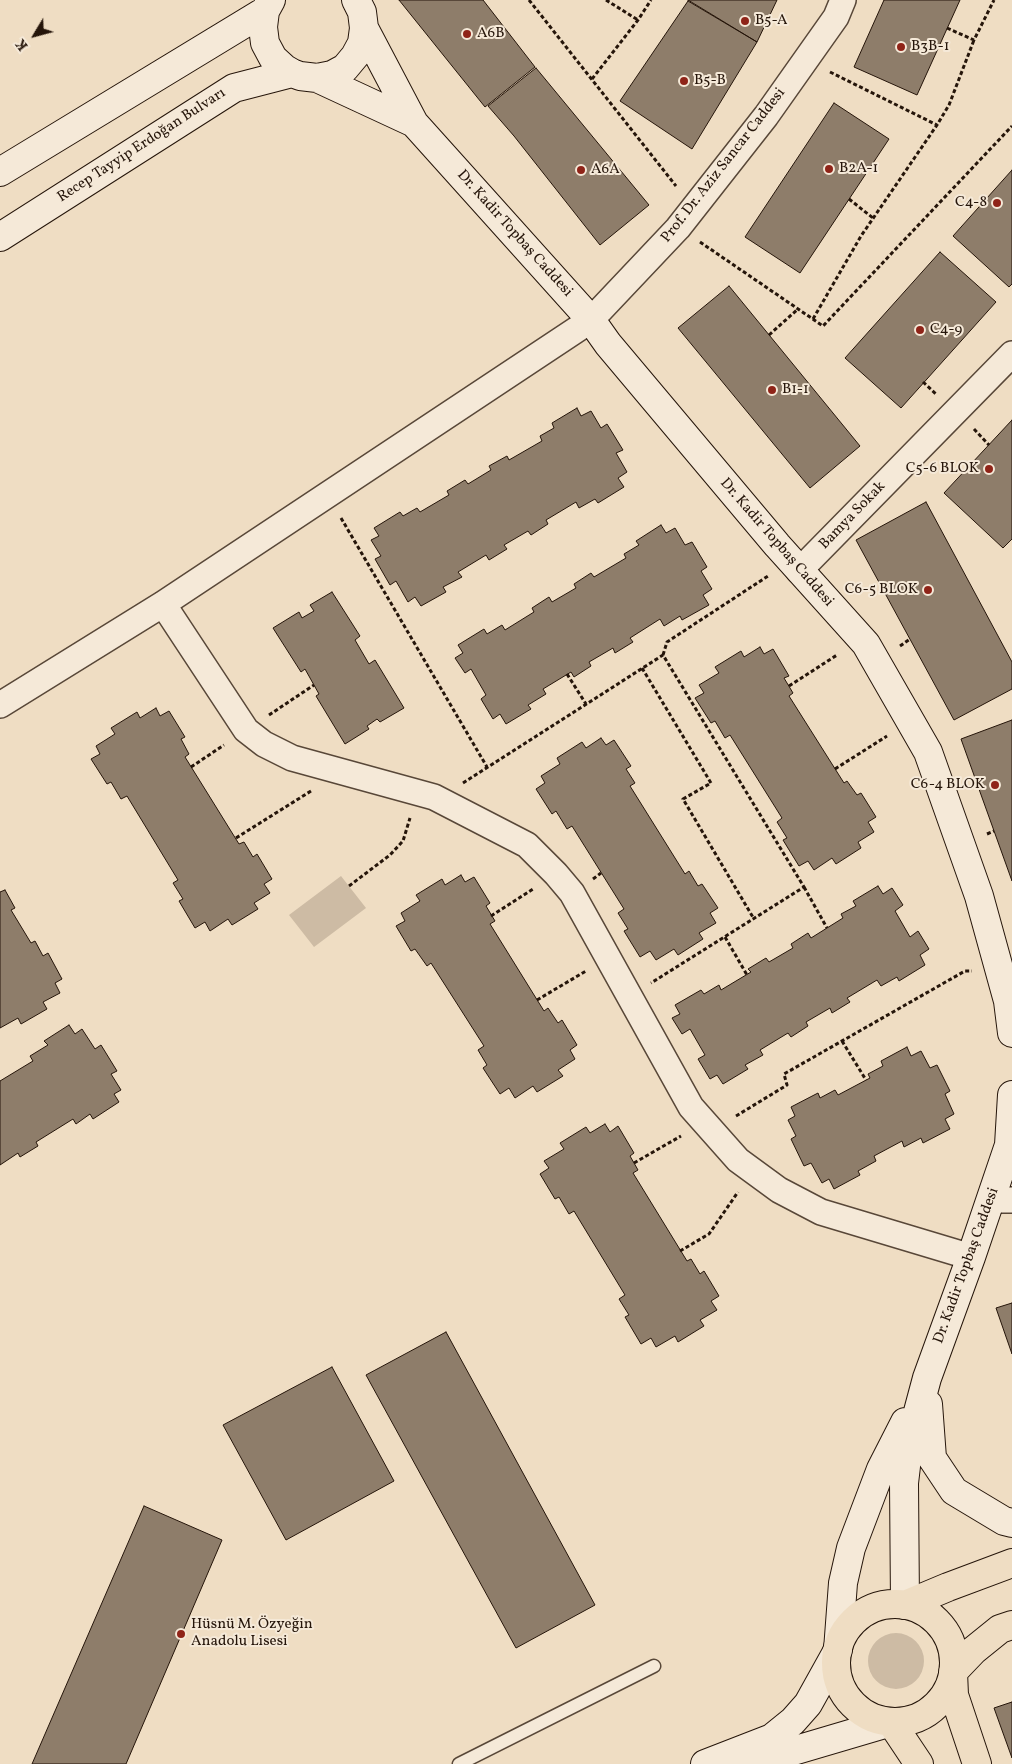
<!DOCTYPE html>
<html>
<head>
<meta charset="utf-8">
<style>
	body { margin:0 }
	#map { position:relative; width:1012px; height:1764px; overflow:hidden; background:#efddc3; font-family:Vollkorn,serif }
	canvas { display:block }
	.north { position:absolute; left:10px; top:10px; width:50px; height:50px; -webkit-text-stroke:4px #f5e9d8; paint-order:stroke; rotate:233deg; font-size:14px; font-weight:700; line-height:20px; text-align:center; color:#25150a }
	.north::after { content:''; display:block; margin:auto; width:18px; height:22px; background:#25150a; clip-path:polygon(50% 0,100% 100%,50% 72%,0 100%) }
</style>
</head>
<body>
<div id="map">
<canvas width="1012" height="1764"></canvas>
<div class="north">K</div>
</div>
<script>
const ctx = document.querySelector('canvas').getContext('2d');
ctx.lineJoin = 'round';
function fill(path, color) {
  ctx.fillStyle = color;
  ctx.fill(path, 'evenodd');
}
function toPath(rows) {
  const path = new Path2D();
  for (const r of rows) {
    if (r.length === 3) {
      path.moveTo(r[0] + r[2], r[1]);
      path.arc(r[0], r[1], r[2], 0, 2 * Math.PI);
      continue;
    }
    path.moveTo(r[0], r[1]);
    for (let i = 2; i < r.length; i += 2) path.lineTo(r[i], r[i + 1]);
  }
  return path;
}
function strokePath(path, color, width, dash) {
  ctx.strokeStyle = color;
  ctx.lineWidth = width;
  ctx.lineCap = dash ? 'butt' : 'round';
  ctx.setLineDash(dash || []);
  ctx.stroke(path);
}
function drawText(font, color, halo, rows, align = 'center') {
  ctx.font = font + ' Vollkorn,serif';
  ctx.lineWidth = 4;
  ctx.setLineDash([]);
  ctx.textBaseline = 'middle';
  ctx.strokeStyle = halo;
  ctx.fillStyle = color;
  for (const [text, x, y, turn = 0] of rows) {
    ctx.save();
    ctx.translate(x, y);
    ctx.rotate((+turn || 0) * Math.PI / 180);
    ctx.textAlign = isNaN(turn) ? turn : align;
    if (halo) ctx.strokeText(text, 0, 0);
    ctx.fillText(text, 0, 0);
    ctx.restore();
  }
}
const green = toPath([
	[341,876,366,908,314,947,289,915],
	[896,1661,28]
]);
const building = toPath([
	[399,0,483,0,535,67,485,107,399,0],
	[688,0,777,0,757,42,688,0],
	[884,0,960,0,917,95,854,67,884,0],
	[688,1,757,42,692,149,620,101,688,1],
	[536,68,649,205,600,245,514,136,488,106,536,68],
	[834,103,889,139,800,273,745,237,834,103],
	[1012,170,1012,284,1009,287,953,236,1012,170],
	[940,252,996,302,901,408,845,358,940,252],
	[729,286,860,446,810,488,678,328,729,286],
	[577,408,581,416,591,411,601,428,607,424,623,450,616,453,627,472,618,478,624,487,598,503,595,499,579,508,576,502,546,520,548,524,531,535,528,531,504,545,507,549,489,560,486,555,458,572,462,577,443,587,446,592,421,606,415,597,408,602,396,581,390,585,375,559,381,556,371,540,379,536,374,528,400,512,403,516,417,508,420,512,449,495,447,491,465,480,468,484,491,470,489,466,507,456,509,460,542,441,540,436,554,428,552,423,577,408],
	[1012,420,1012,539,1003,548,944,493,1012,420],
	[926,502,1012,662,1012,689,954,720,856,540,926,502],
	[661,525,666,533,675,528,685,545,692,542,707,567,701,571,712,589,703,595,709,605,682,620,680,616,664,626,660,619,630,638,633,642,615,653,613,648,589,662,591,666,574,677,571,672,543,689,546,694,528,705,531,709,506,724,500,714,493,719,481,699,486,695,471,669,465,673,455,658,463,653,458,645,484,629,487,634,502,625,505,630,534,612,532,608,549,597,552,602,576,588,574,584,591,573,594,577,626,558,624,554,639,545,636,541,661,525],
	[332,592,360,636,355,640,369,664,375,660,404,708,380,722,377,719,367,726,369,729,345,744,316,696,319,694,305,669,301,672,273,628,299,612,302,618,314,611,310,605,332,592],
	[760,647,764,654,773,649,789,676,784,678,793,693,789,696,844,783,847,781,857,795,861,793,876,817,868,822,874,832,858,842,861,848,836,864,832,858,814,870,808,861,799,866,783,840,787,838,777,822,782,818,730,735,725,738,715,721,711,723,695,698,704,693,699,685,719,673,715,667,741,651,744,657,760,647],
	[156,708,160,716,169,711,185,737,181,739,189,754,185,757,239,844,244,842,253,857,257,854,272,879,264,884,270,893,254,903,258,909,232,925,228,919,210,931,205,922,195,928,179,901,183,899,173,883,178,880,127,796,121,799,111,782,107,784,91,759,100,754,96,746,115,734,111,728,137,712,140,718,156,708],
	[1012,720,1012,881,961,739,1012,720],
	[601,738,606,745,614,740,631,766,626,769,635,783,630,786,685,874,689,871,698,886,702,884,718,908,710,913,716,923,699,933,703,939,678,955,674,949,656,960,650,951,640,957,624,931,628,929,618,913,624,909,572,826,567,829,556,811,552,814,536,789,545,783,541,776,560,764,557,758,582,742,586,748,601,738],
	[461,875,465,882,474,877,490,903,486,906,495,921,490,924,544,1011,548,1008,558,1023,562,1020,577,1045,570,1050,575,1059,558,1070,563,1076,537,1092,533,1086,515,1098,509,1088,500,1094,483,1068,487,1065,478,1050,484,1046,431,963,427,966,415,949,411,951,396,926,405,921,401,913,420,901,416,895,442,879,445,885,461,875],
	[878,886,883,894,892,888,903,905,895,911,910,937,918,931,929,949,920,955,925,965,899,981,897,977,881,986,877,980,847,998,850,1002,832,1013,830,1008,806,1022,808,1026,791,1037,788,1033,760,1050,763,1055,745,1065,748,1069,723,1084,717,1075,710,1079,698,1059,705,1055,690,1029,682,1034,672,1018,680,1014,675,1005,701,990,704,994,719,985,721,990,751,972,748,969,766,958,769,962,793,948,791,944,808,933,811,938,843,918,841,914,856,906,853,901,878,886],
	[5,890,15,908,11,910,31,943,35,941,43,956,48,953,62,979,55,983,60,993,43,1002,47,1009,21,1024,18,1018,0,1028,0,892,5,890],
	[69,1025,75,1034,82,1029,95,1049,101,1045,117,1071,111,1074,121,1090,114,1094,119,1102,93,1119,90,1114,76,1124,73,1119,36,1142,38,1146,20,1157,18,1153,0,1165,0,1081,33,1061,30,1056,48,1045,44,1041,69,1025],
	[907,1047,911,1056,921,1051,930,1068,937,1065,950,1091,945,1094,954,1114,945,1119,950,1129,923,1143,921,1138,904,1147,902,1141,874,1156,876,1161,858,1171,860,1175,834,1189,829,1179,822,1183,811,1163,804,1166,791,1139,796,1136,788,1120,795,1116,791,1107,818,1093,820,1098,835,1090,838,1095,870,1078,868,1074,883,1066,881,1061,907,1047],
	[605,1124,610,1132,618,1126,634,1153,630,1156,638,1170,633,1173,687,1261,691,1259,700,1274,704,1271,719,1296,711,1301,717,1310,700,1320,704,1326,678,1342,675,1336,656,1347,651,1338,641,1344,625,1317,629,1315,619,1299,625,1295,574,1211,569,1214,559,1197,555,1199,540,1174,549,1168,544,1161,564,1149,560,1143,586,1127,590,1133,605,1124],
	[1012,1303,1012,1354,996,1308,1012,1303],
	[446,1332,595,1605,516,1648,366,1375,446,1332],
	[332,1367,394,1481,286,1540,223,1425,332,1367],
	[144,1506,222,1540,126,1764,32,1764,144,1506],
	[1012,1702,1012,1758,994,1708,1012,1702]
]);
const path = toPath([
	[529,0,676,186],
	[606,0,638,20],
	[947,28,974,40,994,0],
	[830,72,937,125],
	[592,79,638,20,651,0],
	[849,199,873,218],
	[700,242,823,326,1012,126],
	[813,319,861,236,937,125,949,105,974,40],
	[769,335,798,309],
	[923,382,936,394],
	[974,429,989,445],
	[341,518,487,767],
	[900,646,910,639],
	[663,655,667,642,768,576],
	[642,668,711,783,683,799,754,919],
	[567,674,586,704],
	[789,686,837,655],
	[269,715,314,685],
	[191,767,224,745],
	[835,769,887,736],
	[463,783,663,655,804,887,651,983],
	[987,834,994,831],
	[236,838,311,791],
	[593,879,601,873],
	[349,886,390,855,403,841,410,818],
	[804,887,827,928],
	[491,916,533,889],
	[725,937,747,975],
	[537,1000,586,971],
	[842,1041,866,1080],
	[736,1116,787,1085,784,1074,965,971,972,971],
	[634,1163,681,1136],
	[680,1251,709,1234,738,1192]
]);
const lane = toPath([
	[459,1764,654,1666]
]);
const street = toPath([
	[799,571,1012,354],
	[163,604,246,730,264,744,292,758,434,797,527,845,556,874,572,893,691,1107,738,1160,779,1190,821,1212,971,1257],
	[0,705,163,604,591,320,678,228,766,116,836,17,843,0],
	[991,1200,1012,1200]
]);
const secondary = toPath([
	[271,0,265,11,263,27,265,43,273,58,285,69,292,73,300,76,317,78,332,75,345,68,355,56,362,43,364,28,362,12,356,0],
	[317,78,414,123,364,28],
	[414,123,591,320,608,344,777,545,866,644,928,752,979,896,1008,1001,1012,1033],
	[0,172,265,11],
	[0,237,234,88,292,73],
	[928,1404,932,1458,954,1491,1004,1521,1012,1523],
	[905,1605,904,1483,908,1449,927,1378,971,1257,1009,1145,1012,1095],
	[705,1764,772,1738,793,1721,808,1704,838,1650,843,1583,851,1548,881,1469,905,1422],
	[758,1764,793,1751,891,1722]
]);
const primary = toPath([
	[895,1663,59],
	[905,1605,948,1587,1012,1563],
	[953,1672,954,1695,977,1764],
	[953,1672,974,1650,1000,1629,1012,1625],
	[891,1722,919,1764]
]);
const markers = [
	[745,21,5,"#8f2418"],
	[467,34,5,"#8f2418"],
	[901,47,5,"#8f2418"],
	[684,81,5,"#8f2418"],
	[829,169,5,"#8f2418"],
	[581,170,5,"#8f2418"],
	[997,203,5,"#8f2418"],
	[920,330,5,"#8f2418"],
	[772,390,5,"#8f2418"],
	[989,469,5,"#8f2418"],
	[928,590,5,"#8f2418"],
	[995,785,5,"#8f2418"],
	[181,1634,5,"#8f2418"]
];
const poiNames = [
	["B5-A",755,21],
	["A6B",477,34],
	["B3B-1",911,47],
	["B5-B",694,81],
	["B2A-1",839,169],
	["A6A",591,170],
	["C4-8",987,203,"right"],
	["C4-9",930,330],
	["B1-1",782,390],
	["C5-6 BLOK",979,469,"right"],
	["C6-5 BLOK",918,590,"right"],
	["C6-4 BLOK",985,785,"right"],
	["Hüsnü M. Özyeğin",191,1625],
	["Anadolu Lisesi",191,1642]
];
const streetNames = [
	["Recep Tayyip Erdoğan Bulvarı",142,146,-33],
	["Prof. Dr. Aziz Sancar Caddesi",724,166,-52],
	["Dr. Kadir Topbaş Caddesi",514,234,48],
	["Bamya Sokak",853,516,-46],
	["Dr. Kadir Topbaş Caddesi",776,543,49],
	["Dr. Kadir Topbaş Caddesi",967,1266,-70]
];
fill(green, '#cdbba4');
fill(building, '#8e7d6a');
strokePath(building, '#25150a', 1);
strokePath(lane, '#584738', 15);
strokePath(street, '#584738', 28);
strokePath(secondary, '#25150a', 30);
strokePath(primary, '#25150a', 30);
strokePath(path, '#25150a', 3, [4, 2.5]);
strokePath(lane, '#f5e9d8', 12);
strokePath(street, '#f5e9d8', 25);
strokePath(secondary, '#f5e9d8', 28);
strokePath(primary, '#efddc3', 28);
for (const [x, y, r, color] of markers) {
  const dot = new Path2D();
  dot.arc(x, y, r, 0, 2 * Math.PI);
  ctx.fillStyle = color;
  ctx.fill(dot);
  strokePath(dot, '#f5e9d8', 2);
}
drawText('15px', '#25150a', '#f5e9d8', poiNames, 'left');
drawText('15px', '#25150a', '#f5e9d8', streetNames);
</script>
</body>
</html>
